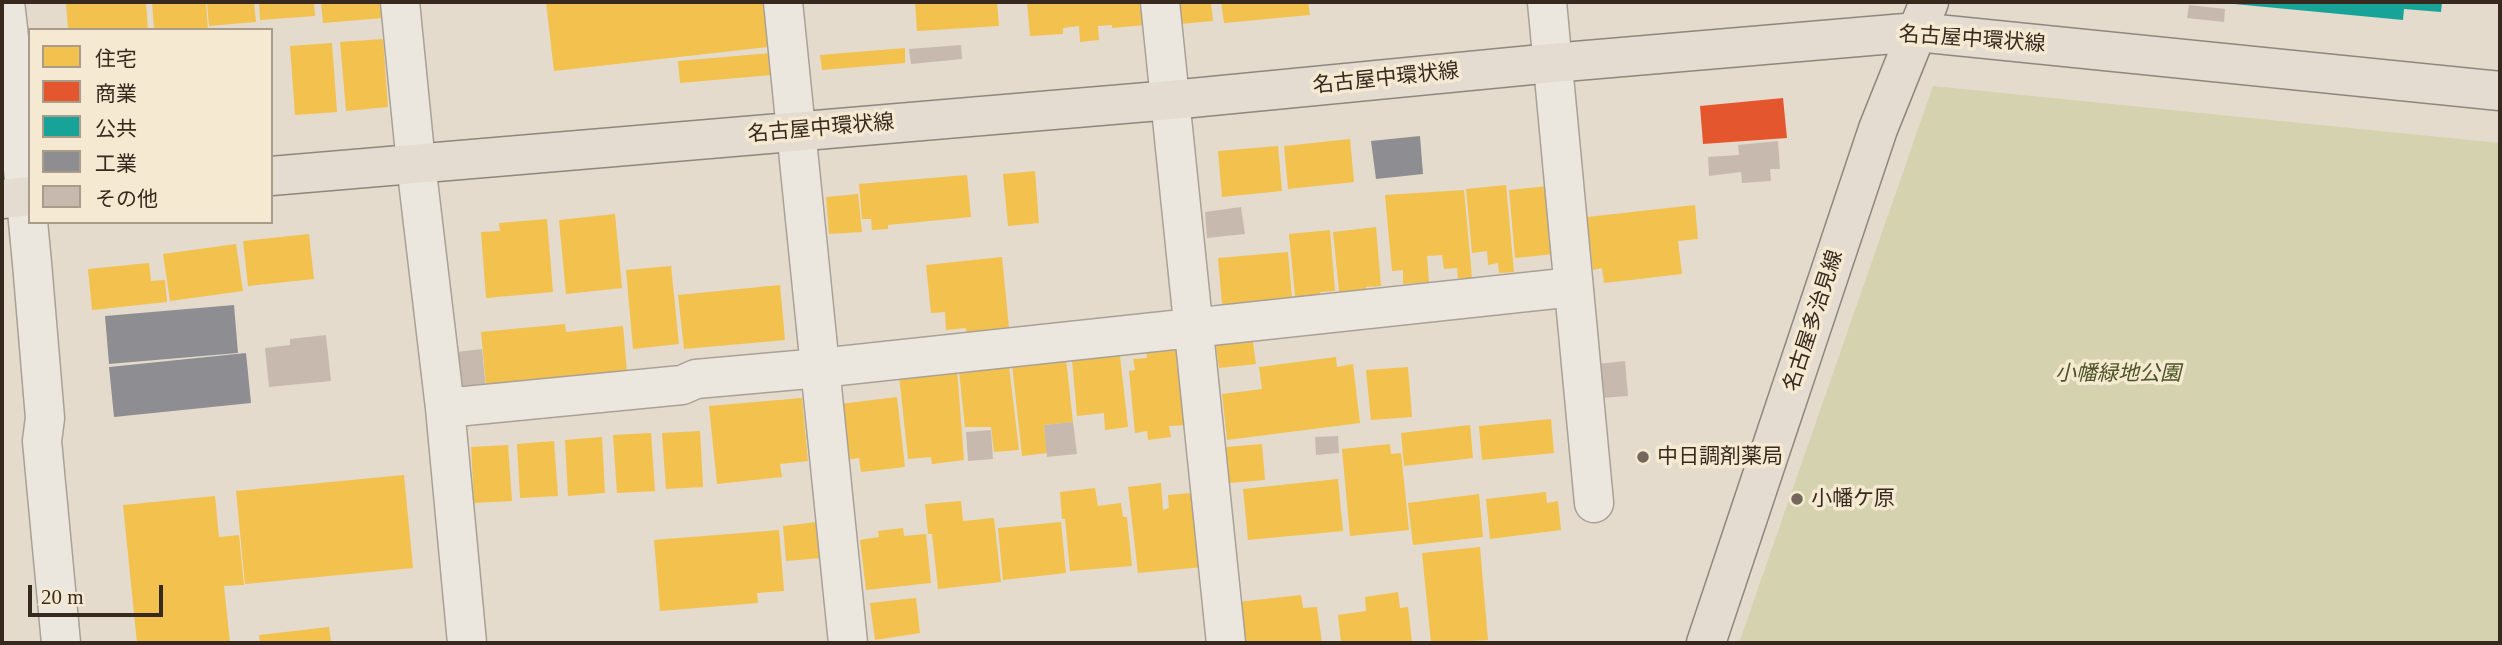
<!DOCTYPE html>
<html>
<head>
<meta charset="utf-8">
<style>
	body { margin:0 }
	#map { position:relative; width:2502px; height:645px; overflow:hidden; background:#e4dbcd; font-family:"Times New Roman","Noto Sans JP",serif }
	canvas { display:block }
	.frame { position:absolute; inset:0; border:4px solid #38291e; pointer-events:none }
	.legend { position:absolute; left:28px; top:28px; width:245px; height:196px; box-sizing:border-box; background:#f5e9d2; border:2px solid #a99c8a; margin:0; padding:9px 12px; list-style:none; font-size:21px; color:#38291e }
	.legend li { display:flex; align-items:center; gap:14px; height:35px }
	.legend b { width:35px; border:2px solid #a99c8a }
	.scale { position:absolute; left:28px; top:585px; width:135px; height:32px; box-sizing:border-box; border:4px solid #38291e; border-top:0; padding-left:9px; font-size:21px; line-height:24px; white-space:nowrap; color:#38291e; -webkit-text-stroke:5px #f5e9d2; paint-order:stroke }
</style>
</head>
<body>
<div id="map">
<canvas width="2502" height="645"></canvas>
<div class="frame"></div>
<ul class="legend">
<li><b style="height:19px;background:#f2c14e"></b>住宅</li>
<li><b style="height:19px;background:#e4572e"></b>商業</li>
<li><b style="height:19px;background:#17a398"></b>公共</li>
<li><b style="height:19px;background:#8d8d92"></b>工業</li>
<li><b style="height:19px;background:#c8b9ae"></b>その他</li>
</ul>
<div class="scale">20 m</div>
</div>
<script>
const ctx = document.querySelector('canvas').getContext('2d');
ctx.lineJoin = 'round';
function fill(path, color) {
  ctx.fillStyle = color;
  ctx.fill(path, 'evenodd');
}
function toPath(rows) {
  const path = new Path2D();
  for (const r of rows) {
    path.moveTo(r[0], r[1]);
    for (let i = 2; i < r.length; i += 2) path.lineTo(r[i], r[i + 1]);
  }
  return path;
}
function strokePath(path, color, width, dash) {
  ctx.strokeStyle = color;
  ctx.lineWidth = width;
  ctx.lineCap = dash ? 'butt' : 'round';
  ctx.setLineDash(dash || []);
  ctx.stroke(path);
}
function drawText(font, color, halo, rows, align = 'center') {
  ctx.font = font + ' "Times New Roman","Noto Sans JP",serif';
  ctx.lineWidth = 7;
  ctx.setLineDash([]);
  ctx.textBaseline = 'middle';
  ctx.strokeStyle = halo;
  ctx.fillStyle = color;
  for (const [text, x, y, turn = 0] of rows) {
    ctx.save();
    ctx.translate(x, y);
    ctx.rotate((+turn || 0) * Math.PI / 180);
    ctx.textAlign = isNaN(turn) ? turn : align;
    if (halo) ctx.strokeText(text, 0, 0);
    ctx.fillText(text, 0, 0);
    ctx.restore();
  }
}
const green = toPath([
	[1933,86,2500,143,2500,643,1739,643]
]);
const homes = toPath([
	[66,2,146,2,148,30,68,30],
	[152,2,206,2,208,30,154,30],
	[207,2,254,2,256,22,209,26],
	[259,2,314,2,315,16,260,20],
	[321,2,382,2,383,18,323,23],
	[546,2,763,2,768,47,554,71],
	[915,2,997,2,999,26,917,31],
	[1027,2,1144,2,1145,25,1112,28,1112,25,1098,26,1099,40,1080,42,1079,26,1063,28,1063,34,1030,36],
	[1178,2,1211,2,1213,21,1180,24],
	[1221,2,1308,2,1310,15,1224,23],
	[383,39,388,107,346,111,340,42],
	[332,43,337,112,295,115,290,46],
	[905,48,905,63,822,70,820,55],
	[771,53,772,75,680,83,678,61],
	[1350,139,1354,182,1288,189,1284,146],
	[1278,146,1282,191,1222,197,1218,151],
	[1035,171,1039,223,1008,226,1003,174],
	[967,175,971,217,888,225,888,229,872,230,871,219,862,219,859,184],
	[1506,185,1514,272,1499,273,1498,263,1488,265,1487,251,1472,253,1466,189],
	[1548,186,1554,254,1515,258,1509,190],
	[1464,190,1472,278,1458,278,1457,268,1444,269,1442,255,1427,256,1429,282,1403,284,1403,270,1392,271,1385,195],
	[858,194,862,232,829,234,826,197],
	[1695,205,1698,239,1678,241,1682,274,1604,283,1602,268,1593,270,1587,217],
	[615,214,622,288,566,294,559,220],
	[547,219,553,292,486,298,481,232,500,231,499,223],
	[1376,227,1381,286,1366,287,1367,298,1340,301,1333,232],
	[1330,230,1335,291,1320,292,1321,303,1296,306,1289,234],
	[309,234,314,279,248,286,243,241],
	[236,244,243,291,170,301,163,254],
	[1288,252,1293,310,1223,316,1218,258],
	[1002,257,1010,338,967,343,966,328,946,330,945,312,931,313,926,265],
	[149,263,151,281,165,280,167,302,92,310,88,269],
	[671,266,679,344,633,349,626,270],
	[780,285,785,340,684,349,678,295],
	[565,324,566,332,623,326,627,373,486,386,481,332],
	[1252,335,1256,364,1219,368,1215,339],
	[1175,339,1177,365,1182,365,1188,425,1169,426,1171,437,1148,440,1147,431,1135,433,1129,371,1135,370,1133,359,1147,358,1145,342],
	[1065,350,1073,422,1044,425,1047,453,1022,456,1011,355],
	[1120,356,1128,427,1105,430,1104,413,1077,416,1072,360],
	[1336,357,1337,367,1353,364,1360,423,1227,440,1222,394,1262,389,1259,367],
	[1009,366,1019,450,994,452,991,427,965,427,959,371],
	[1408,367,1412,417,1371,420,1366,370],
	[957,369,964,460,932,464,931,457,908,459,899,375],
	[897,397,905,467,861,472,859,458,846,460,840,404],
	[802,398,808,461,780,464,782,477,717,484,709,406],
	[1551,419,1554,453,1482,460,1479,426],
	[1470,425,1473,458,1404,466,1401,433],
	[700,431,703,487,666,489,662,433],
	[651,433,655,491,617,493,613,435],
	[602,437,605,493,568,496,565,440],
	[554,441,558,496,520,498,517,444],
	[1262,444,1265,480,1229,483,1226,447],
	[1390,444,1391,454,1401,453,1409,530,1350,536,1342,449],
	[508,445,512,501,474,503,471,447],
	[404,475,413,568,245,584,236,491],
	[1338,479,1343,531,1248,540,1243,489],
	[1161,483,1163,510,1169,508,1168,495,1191,493,1193,509,1197,508,1203,567,1138,573,1128,487],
	[1095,488,1098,506,1121,503,1123,517,1127,517,1132,566,1070,571,1065,519,1062,519,1060,492],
	[1546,492,1547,503,1558,501,1561,530,1490,539,1486,499],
	[1479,494,1483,537,1413,545,1408,503],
	[215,496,219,537,239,535,244,585,224,586,230,643,137,643,123,505],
	[961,501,963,521,994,518,1001,582,938,589,932,534,928,534,925,504],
	[817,522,821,558,786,561,783,526],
	[1061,522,1066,573,1003,580,998,528],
	[903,528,904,536,926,534,931,583,866,590,860,540,879,537,878,531],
	[779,530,784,591,757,593,758,603,660,611,654,540],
	[1480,547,1488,640,1431,643,1422,553],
	[1398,592,1400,608,1408,607,1412,643,1341,643,1338,615,1366,611,1365,597],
	[1301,595,1303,608,1317,607,1322,643,1242,643,1237,602],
	[916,598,920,633,875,640,870,603],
	[329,627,331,641,260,643,259,635]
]);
const shops = toPath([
	[1783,98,1787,138,1703,144,1700,106]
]);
const public = toPath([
	[2234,2,2442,2,2441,12,2404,9,2403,20,2234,4]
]);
const industry = toPath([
	[1420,136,1423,174,1376,179,1371,141],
	[234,305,238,353,109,364,105,316],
	[246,353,251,403,114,417,109,367]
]);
const building = toPath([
	[2189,5,2225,9,2224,22,2187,18],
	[961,45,962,59,911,64,909,49],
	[1778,141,1780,169,1770,169,1771,181,1742,183,1741,172,1709,176,1708,157,1739,155,1738,145],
	[1241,207,1245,234,1207,238,1205,212],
	[326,335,331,381,269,387,265,348,290,345,290,339],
	[482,349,486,390,460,393,456,352],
	[1625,361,1628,396,1601,398,1598,364],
	[1073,422,1077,454,1047,457,1044,425],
	[991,430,993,459,968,461,966,432],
	[1338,436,1339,453,1316,455,1315,437]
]);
const minor = toPath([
	[5,2,19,127,32,263,45,418,42,441,61,643],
	[400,2,416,164,445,408,467,643],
	[783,2,848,643],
	[1160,2,1226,643],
	[1547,2,1594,503],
	[445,408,682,385,696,379,820,368,1573,287]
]);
const primary = toPath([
	[271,176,1171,100,1552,63,1917,32,2500,91],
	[2,199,30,196],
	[1706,643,1878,129,1929,2]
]);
const markers = [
	[1643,457,7,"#74675b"],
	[1797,499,7,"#74675b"]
];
const streetNames = [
	["名古屋中環状線",1972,40,4],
	["名古屋中環状線",1386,79,-6],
	["名古屋中環状線",821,129,-5],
	["名古屋多治見線",1814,321,-72]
];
const parkNames = [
	["小幡緑地公園",2118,374]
];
const poiNames = [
	["中日調剤薬局",1657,457],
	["小幡ケ原",1811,499]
];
fill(green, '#d5d3af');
fill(homes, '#f2c14e');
fill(shops, '#e4572e');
fill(public, '#17a398');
fill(industry, '#8d8d92');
fill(building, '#c8b9ae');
strokePath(minor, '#a9a196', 41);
strokePath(primary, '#8f867d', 41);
strokePath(minor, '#ece7de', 38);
strokePath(primary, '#e4dcd0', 38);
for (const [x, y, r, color] of markers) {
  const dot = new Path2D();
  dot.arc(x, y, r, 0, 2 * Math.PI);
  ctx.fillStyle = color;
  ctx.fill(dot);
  strokePath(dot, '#f5e9d2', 2.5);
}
drawText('21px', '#38291e', '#f5e9d2', streetNames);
drawText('italic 21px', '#4b5424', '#f5e9d2', parkNames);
drawText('21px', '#38291e', '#f5e9d2', poiNames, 'left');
</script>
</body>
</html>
